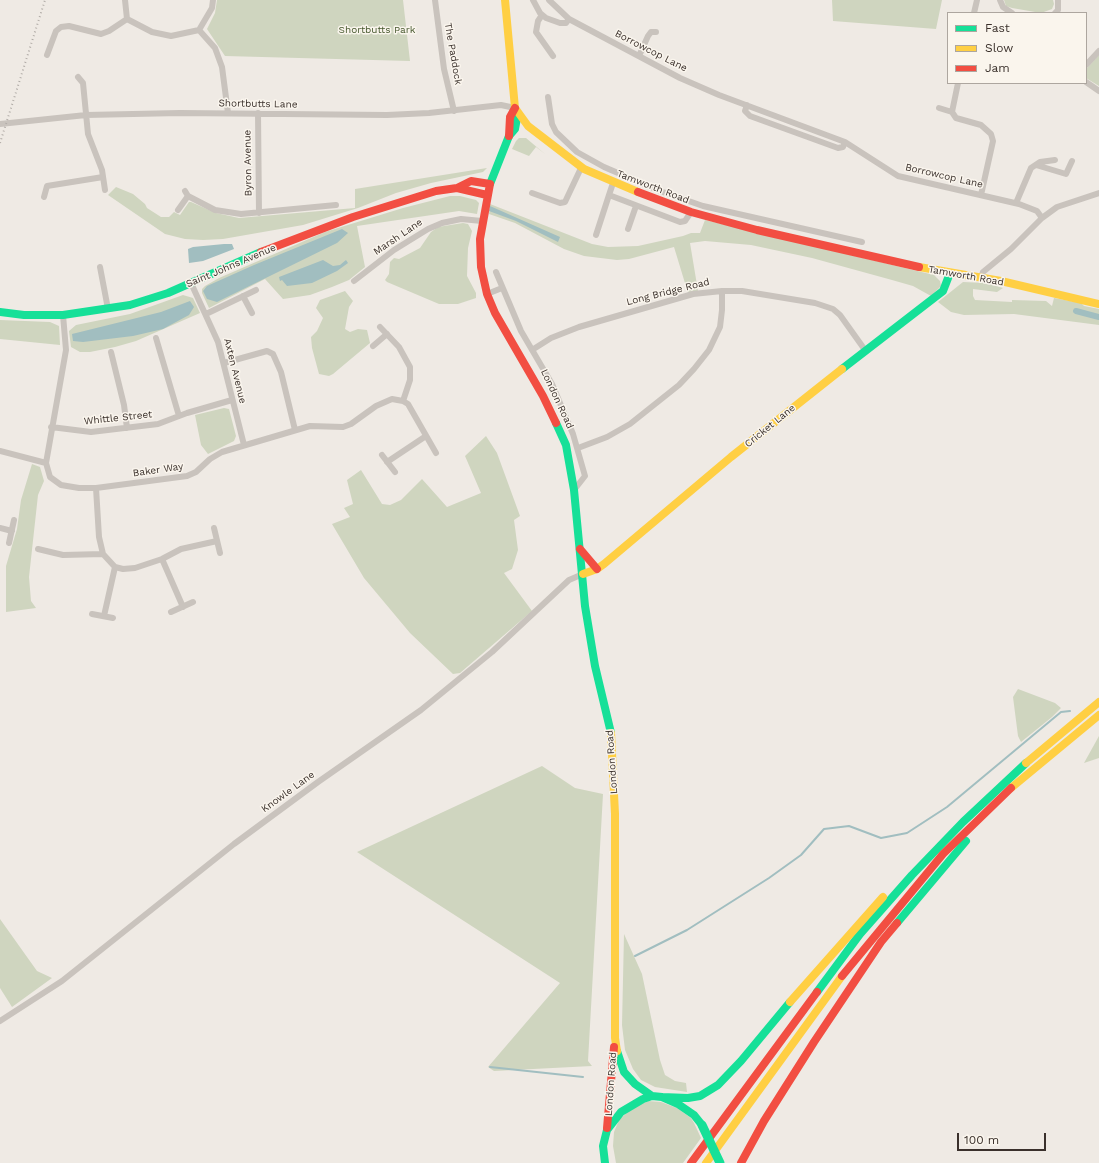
<!DOCTYPE html>
<html>
<head>
<meta charset="utf-8">
<style>
	body { margin:0 }
	#map { position:relative; width:1099px; height:1163px; overflow:hidden; background:#efeae4; font-family:"Work Sans",sans-serif }
	canvas { display:block }
	.legend { position:absolute; left:947px; top:12px; width:140px; height:72px; box-sizing:border-box; background:#faf5ed; border:1px solid #ada69f; margin:0; padding:5px 7px; list-style:none; font-size:12px; color:#3a302b }
	.legend li { display:flex; align-items:center; gap:8px; height:20px }
	.legend b { width:20px; border:1px solid #ada69f }
	.scale { position:absolute; left:957px; top:1133px; width:89px; height:18px; box-sizing:border-box; border:2px solid #3a302b; border-top:0; padding-left:5px; font-size:12px; line-height:14px; white-space:nowrap; color:#3a302b; -webkit-text-stroke:3px #faf5ed; paint-order:stroke }
</style>
</head>
<body>
<div id="map">
<canvas width="1099" height="1163"></canvas>
<ul class="legend">
<li><b style="height:5px;background:#16e098"></b>Fast</li>
<li><b style="height:5px;background:#ffcf43"></b>Slow</li>
<li><b style="height:5px;background:#f24e42"></b>Jam</li>
</ul>
<div class="scale">100 m</div>
</div>
<script>
const ctx = document.querySelector('canvas').getContext('2d');
ctx.lineJoin = 'round';
function fill(path, color) {
  ctx.fillStyle = color;
  ctx.fill(path, 'evenodd');
}
function toPath(rows) {
  const path = new Path2D();
  for (const r of rows) {
    path.moveTo(r[0], r[1]);
    for (let i = 2; i < r.length; i += 2) path.lineTo(r[i], r[i + 1]);
  }
  return path;
}
function strokePath(path, color, width, dash) {
  ctx.strokeStyle = color;
  ctx.lineWidth = width;
  ctx.lineCap = dash ? 'butt' : 'round';
  ctx.setLineDash(dash || []);
  ctx.stroke(path);
}
function drawText(font, color, halo, rows, align = 'center') {
  ctx.font = font + ' "Work Sans",sans-serif';
  ctx.lineWidth = 3;
  ctx.setLineDash([]);
  ctx.textBaseline = 'middle';
  ctx.strokeStyle = halo;
  ctx.fillStyle = color;
  for (const [text, x, y, turn = 0] of rows) {
    ctx.save();
    ctx.translate(x, y);
    ctx.rotate((+turn || 0) * Math.PI / 180);
    ctx.textAlign = isNaN(turn) ? turn : align;
    if (halo) ctx.strokeText(text, 0, 0);
    ctx.fillText(text, 0, 0);
    ctx.restore();
  }
}
const green = toPath([
	[217,0,403,0,410,61,225,56,207,29,215,13],
	[832,0,942,0,936,29,833,21],
	[1004,0,1053,0,1054,4,1052,9,1041,13,1012,8,1006,6],
	[1099,55,1099,86,1086,78,1086,69],
	[519,138,526,138,545,154,536,147,529,156,512,149,516,141],
	[487,168,483,172,431,183,396,193,358,208,303,225,223,239,203,240,185,239,165,234,108,195,116,187,133,194,145,204,147,208,161,217,169,217,174,212,180,215,189,202,191,202,216,213,239,218,355,208,355,189],
	[450,196,460,196,476,200,479,203,477,214,459,211,357,226,365,267,349,280,332,287,310,295,283,299,265,279,209,308,202,293,202,289,205,286,219,278,325,232,403,208],
	[490,204,592,244,608,247,638,246,683,236,691,233,700,233,705,220,934,275,940,281,941,286,931,296,913,286,892,280,812,258,751,245,705,241,690,243,698,291,688,293,674,247,629,259,617,260,584,256,564,249,515,223,489,214],
	[463,223,468,224,472,231,468,248,467,276,476,293,476,298,458,304,439,304,387,282,385,280,389,274,390,262,394,258,399,259,420,248,431,232,438,227],
	[963,282,985,283,1003,288,997,292,973,289,973,296,975,300,1012,302,1012,300,1046,301,1052,306,1054,298,1081,303,1084,306,1099,309,1099,325,1014,314,964,315,951,312,938,302],
	[345,291,353,301,349,307,345,329,350,332,358,329,367,330,370,343,333,374,329,376,319,374,312,348,311,337,317,331,323,318,316,308,320,300],
	[183,295,193,298,200,313,136,341,115,347,90,352,80,352,71,347,69,331,76,325,130,314],
	[0,320,50,322,59,326,60,345,0,339],
	[224,408,229,409,236,436,234,441,208,454,201,445,195,415],
	[486,436,497,453,520,516,514,520,518,550,512,569,504,573,532,611,460,673,453,674,410,633,364,578,332,524,350,517,344,508,353,504,347,480,361,470,382,504,390,505,401,500,422,479,447,507,481,493,465,456],
	[32,464,40,467,44,481,38,495,29,577,31,601,36,608,6,612,6,566,17,529,21,500],
	[1018,689,1055,703,1061,708,1052,717,1021,742,1018,736,1013,697],
	[1099,736,1099,758,1084,763],
	[542,766,575,788,603,794,588,1061,592,1066,494,1071,488,1067,560,983,357,852],
	[0,919,37,971,52,978,12,1007,0,988],
	[624,934,642,974,660,1060,665,1075,675,1081,686,1083,687,1092,655,1087,641,1080,633,1069,625,1050,622,1025],
	[648,1101,661,1102,677,1108,691,1118,694,1123,701,1138,683,1163,616,1163,613,1146,614,1132,619,1120,632,1108]
]);
const water = toPath([
	[490,206,560,237,558,242,516,221,489,211],
	[342,229,348,233,337,243,217,302,207,299,203,291,207,286,254,265],
	[224,244,232,244,234,249,203,261,189,263,188,249,193,247],
	[323,260,333,266,340,265,346,260,348,263,337,271,312,283,287,286,282,280,280,281,279,277],
	[190,301,194,307,189,315,163,329,133,336,83,342,73,341,72,334,161,312]
]);
const stream = toPath([
	[635,956,687,930,769,878,801,855,824,829,849,826,881,838,907,833,947,807,1061,712,1070,711],
	[490,1067,583,1077]
]);
const canal = toPath([
	[1076,311,1099,317]
]);
const street = toPath([
	[125,0,127,19,152,32,171,36,199,30,212,8,213,0],
	[435,0,444,69,454,111],
	[533,0,540,13,546,18,560,23,566,23,569,19],
	[549,0,569,19,680,78,719,95,845,142,898,176,1019,204,1037,211,1042,218],
	[1000,0,1003,7,1012,13],
	[974,13,977,0],
	[1055,13,1058,10,1058,0],
	[542,15,538,21,536,32,553,56],
	[199,30,215,48,222,67,228,113],
	[47,55,56,31,61,27,69,26,101,34,109,31,127,19],
	[639,56,648,36,651,32,656,32],
	[1086,65,1099,51],
	[78,77,83,83,88,134,102,170,105,190],
	[1086,82,1099,91],
	[548,97,552,124,556,132,577,152,604,167,660,191,703,206,862,242],
	[747,105,745,111,750,116,838,148,843,147,845,142],
	[939,108,952,112,956,118,981,125,991,134,993,141,981,195],
	[952,112,958,83],
	[258,113,259,213],
	[0,124,86,115,180,113,387,115,429,113,501,105,515,108],
	[1036,165,1066,174,1072,161],
	[613,183,609,195,680,222,685,221,691,212],
	[185,191,188,196,215,210,241,214,336,205],
	[532,193,560,203,565,202,581,168],
	[44,197,47,186,103,177],
	[1016,203,1031,168,1040,162,1055,160],
	[178,210,188,196],
	[628,229,636,206],
	[596,235,609,195],
	[100,267,108,309],
	[496,272,521,331,552,384,573,434,585,476,574,490],
	[981,278,983,272,1011,249,1042,218,1057,207,1099,193],
	[354,281,394,250,428,229,442,223,461,219,482,221],
	[191,283,218,342,244,445],
	[487,294,502,288],
	[243,296,252,313],
	[206,314,256,290],
	[63,315,66,350,46,463,50,477,61,485,79,488,96,488,187,476,196,472,210,459,222,452,310,426,343,427,351,424,376,406,392,399,403,401,408,404,436,453],
	[380,327,399,347,410,367,410,380,403,401],
	[156,338,179,416],
	[373,346,387,334],
	[532,350,551,338,579,327,693,294,722,291,742,291,815,303,833,309,840,315,865,350],
	[111,352,124,405,127,428],
	[224,363,267,351,273,354,281,372,295,430],
	[51,427,91,432,158,424,187,413,232,400],
	[578,448,607,437,630,424,679,385,694,369,709,350,720,327,722,310,722,291],
	[0,451,46,463],
	[382,455,395,472],
	[387,462,426,436],
	[96,488,99,537,103,554,115,567,123,569,135,568,162,559,181,549,217,541],
	[0,528,12,531],
	[214,528,220,553],
	[9,543,14,520],
	[38,549,63,555,103,554],
	[162,559,183,607],
	[171,612,193,602],
	[92,614,113,618],
	[104,616,115,567],
	[0,1021,62,981,234,844,318,782,421,710,492,652,569,580,583,574]
]);
const fast = toPath([
	[490,184,509,136,515,129,517,118,515,109],
	[0,312,24,315,63,315,130,305,168,293,261,252],
	[842,369,943,291,950,273],
	[556,423,566,445,574,490,585,606,595,666,611,733],
	[897,923,966,841],
	[817,992,860,934,912,875,963,822,1026,763],
	[617,1051,624,1072,635,1084,652,1096],
	[662,1097,688,1098,700,1096,718,1085,741,1061,790,1002],
	[605,1163,603,1146,607,1130,621,1112,643,1099,652,1096,662,1097,678,1104,694,1115,702,1125]
]);
const slow = toPath([
	[505,0,515,108],
	[515,108,528,126,584,169,638,192],
	[919,267,1001,281,1099,304],
	[583,574,597,569,604,564,731,457,842,369],
	[611,733,615,814,615,1038,617,1051],
	[1026,763,1099,702],
	[1011,788,1099,715],
	[790,1002,883,897],
	[706,1163,842,976]
]);
const jam = toPath([
	[509,136,510,117,515,108],
	[457,188,471,181,490,184,480,239,481,267,487,294,495,313,543,396,556,423],
	[638,192,691,212,757,230,919,267],
	[261,252,353,217,436,191,457,188,487,195],
	[580,549,597,569],
	[842,976,943,854,1011,788],
	[607,1128,614,1047],
	[691,1163,817,992],
	[741,1163,764,1121,814,1042,881,942,897,923]
]);
const rail = toPath([
	[0,143,45,0]
]);
const fastBridge = toPath([
	[702,1125,720,1163]
]);
const parkNames = [
	["Shortbutts Park",377,30]
];
const streetNames = [
	["Borrowcop Lane",651,51,27],
	["The Paddock",453,54,80],
	["Shortbutts Lane",258,104,1],
	["Byron Avenue",248,163,-91],
	["Borrowcop Lane",944,176,13],
	["Tamworth Road",653,187,21],
	["Marsh Lane",398,237,-34],
	["Saint Johns Avenue",231,266,-23],
	["Tamworth Road",966,276,10],
	["Long Bridge Road",668,292,-14],
	["Axten Avenue",235,371,76],
	["London Road",557,399,65],
	["Whittle Street",118,418,-6],
	["Cricket Lane",770,426,-39],
	["Baker Way",158,470,-8],
	["London Road",612,762,-94],
	["Knowle Lane",288,792,-36],
	["London Road",611,1084,-86]
];
fill(green, '#cfd5bf');
fill(water, '#a1bec0');
strokePath(stream, '#a1bec0', 2);
strokePath(canal, '#a1bec0', 6);
strokePath(street, '#c9c3bd', 6);
strokePath(fast, '#16e098', 8);
strokePath(slow, '#ffcf43', 8);
strokePath(jam, '#f24e42', 8);
strokePath(rail, '#b1aca7', 2, [1, 3]);
strokePath(fastBridge, '#16e098', 9);
drawText('10px', '#46582e', '#faf5ed', parkNames);
drawText('10px', '#3a302b', '#faf5ed', streetNames);
</script>
</body>
</html>
